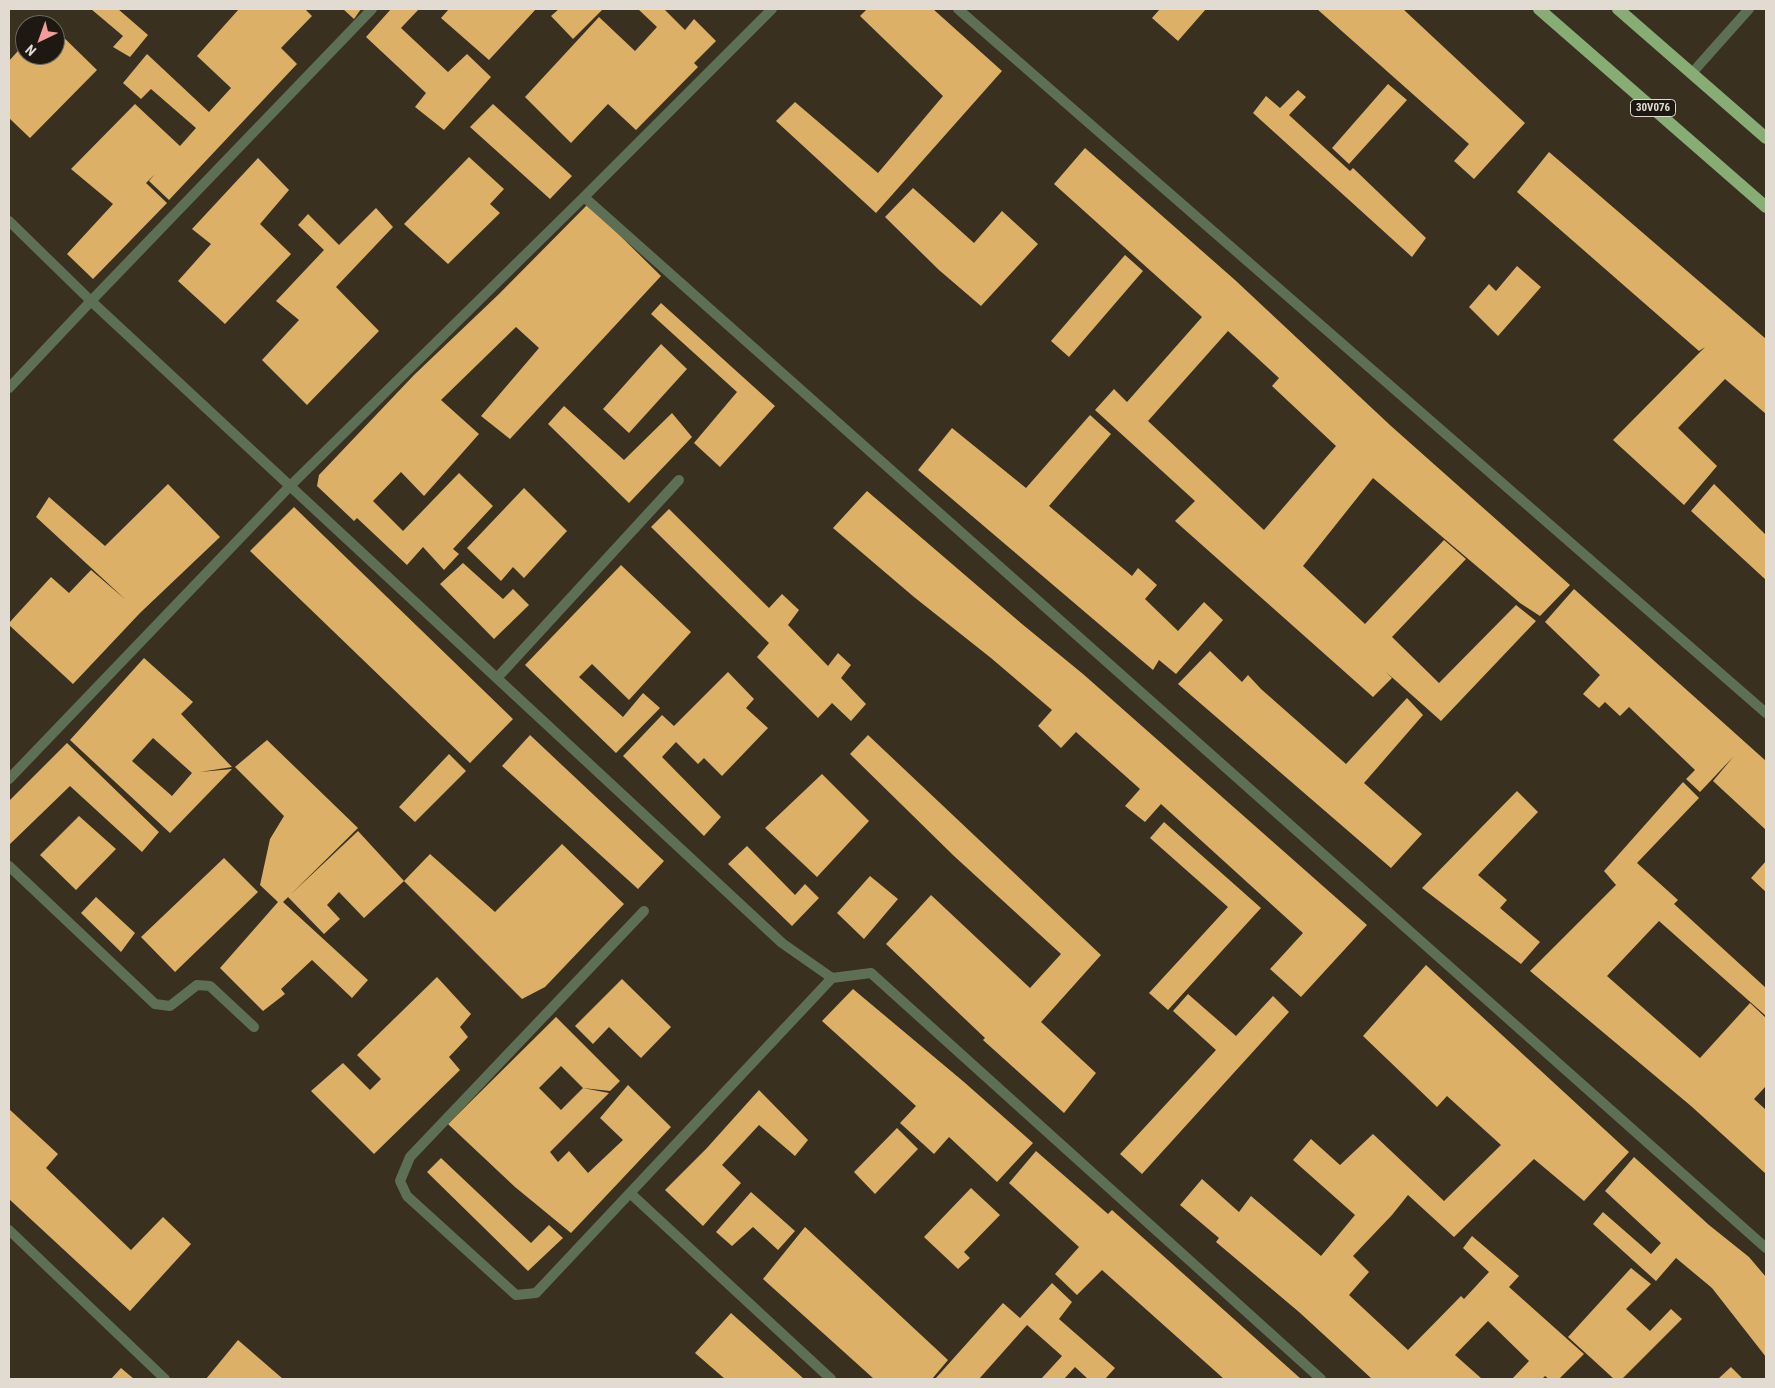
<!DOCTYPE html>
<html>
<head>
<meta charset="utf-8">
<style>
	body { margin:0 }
	#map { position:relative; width:1775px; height:1388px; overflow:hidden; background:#3a3020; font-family:"Roboto Condensed",sans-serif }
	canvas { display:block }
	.frame { position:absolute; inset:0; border:10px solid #e1dbd1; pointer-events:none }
	.north { position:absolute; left:15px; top:15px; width:50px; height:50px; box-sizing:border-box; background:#1d1912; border:1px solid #6b675e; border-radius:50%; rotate:222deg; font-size:14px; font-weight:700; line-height:20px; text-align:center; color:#e1dbd1 }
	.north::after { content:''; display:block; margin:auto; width:18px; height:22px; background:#f59b9a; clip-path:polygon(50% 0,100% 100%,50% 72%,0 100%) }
</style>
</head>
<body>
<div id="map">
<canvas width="1775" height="1388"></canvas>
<div class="frame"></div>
<div class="north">N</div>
</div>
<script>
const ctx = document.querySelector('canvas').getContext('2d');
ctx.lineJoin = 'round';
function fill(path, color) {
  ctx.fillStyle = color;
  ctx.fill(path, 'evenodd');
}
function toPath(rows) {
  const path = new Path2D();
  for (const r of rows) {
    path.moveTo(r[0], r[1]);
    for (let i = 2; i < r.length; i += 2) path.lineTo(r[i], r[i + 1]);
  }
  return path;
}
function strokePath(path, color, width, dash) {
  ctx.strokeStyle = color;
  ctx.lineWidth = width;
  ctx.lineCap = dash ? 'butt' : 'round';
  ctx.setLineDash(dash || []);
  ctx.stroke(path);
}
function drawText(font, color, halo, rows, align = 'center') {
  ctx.font = font + ' "Roboto Condensed",sans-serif';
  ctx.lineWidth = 5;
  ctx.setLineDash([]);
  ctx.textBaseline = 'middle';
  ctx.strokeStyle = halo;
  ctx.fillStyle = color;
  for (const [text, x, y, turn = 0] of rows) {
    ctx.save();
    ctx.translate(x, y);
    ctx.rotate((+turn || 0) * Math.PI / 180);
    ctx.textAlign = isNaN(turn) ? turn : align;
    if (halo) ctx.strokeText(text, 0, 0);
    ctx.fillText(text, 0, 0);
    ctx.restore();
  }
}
const building = toPath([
	[91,9,118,9,148,35,130,57,113,47,123,36],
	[239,9,305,9,312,16,281,48,297,64,169,200,149,181,155,174,146,183,167,203,93,279,67,254,113,204,71,169,135,104,180,146,196,128,151,89,141,99,123,83,147,54,209,112,231,88,197,56],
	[343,9,361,9,354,19],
	[391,9,419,9,401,28,448,72,467,54,491,77,444,130,415,107,426,93,366,37],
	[449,9,536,9,489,60,441,18],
	[559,9,603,9,573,39,551,16],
	[638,9,664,9,685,30,694,19,716,41,694,63,698,67,636,130,608,104,571,143,525,97,599,17,635,51,657,27],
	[867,9,933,9,1002,71,876,213,776,121,795,102,878,173,943,96,860,16],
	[1160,9,1206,9,1178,41,1152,18],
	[1317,9,1403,9,1525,123,1474,179,1454,161,1469,144],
	[55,29,97,70,30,138,9,118,9,61,25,43,25,55,55,55],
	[1388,84,1407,100,1349,164,1332,148],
	[1298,90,1306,97,1289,115,1350,171,1353,168,1426,238,1412,257,1253,113,1266,96,1280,108],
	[493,104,572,176,550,199,470,127],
	[1085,148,1235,280,1391,426,1570,585,1540,616,1520,603,1373,478,1303,566,1365,624,1444,540,1466,559,1392,637,1439,683,1516,605,1536,621,1441,721,1386,672,1392,678,1373,697,1175,521,1195,501,1095,410,1114,389,1127,402,1202,317,1054,184],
	[1228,331,1279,378,1272,386,1336,446,1264,530,1148,421],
	[1549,152,1766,339,1766,414,1725,379,1678,428,1717,466,1684,505,1613,440,1705,347,1699,351,1517,192],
	[469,157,504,189,490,204,500,213,448,264,404,224],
	[258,158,289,190,260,224,291,254,225,324,178,281,211,244,192,229],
	[913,188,974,243,1002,211,1038,244,981,306,939,270,885,217],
	[588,204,661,276,510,439,481,416,539,348,516,327,441,400,479,434,424,496,401,472,373,501,403,531,459,473,493,506,453,549,459,554,444,570,423,547,407,565,357,518,354,521,317,486,319,475,414,375,499,294],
	[376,208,393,227,336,287,379,331,307,405,262,360,299,320,276,301,324,250,298,225,308,214,339,245],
	[1125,255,1143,271,1069,357,1051,341],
	[1517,266,1541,287,1498,336,1469,307,1489,284,1496,291],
	[661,303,775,406,720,467,694,443,737,392,651,314],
	[661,344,687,369,629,433,603,409],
	[564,406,624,460,672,413,692,437,629,503,548,424],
	[1090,415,1111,434,1049,506,1132,576,1138,568,1157,585,1145,599,1178,631,1204,602,1223,620,1176,674,1159,660,1153,670,918,470,952,428,1026,488],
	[168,484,220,537,140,613,73,684,9,625,9,623,51,577,69,593,91,570,126,600,36,517,49,497,105,546],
	[1714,484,1766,535,1766,580,1691,511],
	[524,488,567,531,524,578,513,567,501,581,467,548],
	[867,491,1022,624,1083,674,1367,925,1301,997,1270,969,1303,933,1161,804,1145,822,1125,806,1140,789,1076,732,1061,748,1038,726,1052,710,991,658,914,597,833,528],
	[294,507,513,719,470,763,250,551],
	[669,509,769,608,782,594,799,610,788,625,828,666,838,653,851,665,841,678,866,704,851,721,832,703,818,718,757,657,769,643,651,527],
	[463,563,503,599,513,589,529,605,494,639,440,584],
	[621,565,691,632,629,700,592,664,579,677,623,717,643,693,660,708,616,753,525,665],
	[1574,589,1766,761,1766,830,1713,781,1734,756,1700,792,1686,779,1695,770,1629,707,1620,716,1605,702,1599,708,1583,694,1600,675,1545,622],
	[1210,651,1242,682,1248,675,1261,689,1346,764,1407,698,1423,715,1364,783,1422,834,1391,868,1178,684],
	[144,658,193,702,181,714,232,767,200,772,232,769,170,833,70,740],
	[153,738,192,773,172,796,132,761],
	[728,672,754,699,746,708,768,728,722,776,704,758,698,764,676,742,662,757,721,817,704,836,623,756,662,715,674,726],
	[530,735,664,861,638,889,502,766],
	[868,735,1101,955,1041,1022,1096,1073,1064,1113,983,1040,985,1038,886,944,931,895,1030,988,1061,954,954,856,850,754],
	[267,740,358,828,283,902,368,980,352,998,312,960,281,989,285,994,263,1011,220,968,278,902,260,885,270,839,284,816,235,767],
	[67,743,159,832,142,852,70,786,9,845,9,801],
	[449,754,466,771,415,822,399,807],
	[822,774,869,821,817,877,765,828],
	[1683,782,1699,798,1637,863,1678,900,1674,904,1766,988,1766,1016,1659,921,1607,976,1700,1058,1750,1003,1766,1018,1766,1086,1754,1099,1766,1110,1766,1174,1691,1106,1530,971,1616,885,1604,871],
	[1517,791,1538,812,1478,875,1507,900,1500,908,1540,942,1521,964,1422,888],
	[79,816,116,849,76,890,40,855],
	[1164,822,1261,908,1168,1010,1149,993,1228,907,1150,838],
	[358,831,404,881,364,918,339,892,327,905,340,919,324,934,288,897],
	[562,844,624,904,545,987,522,999,404,881,430,854,495,912],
	[747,846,795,895,805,884,819,898,792,926,728,864],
	[224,858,258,892,175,972,141,937],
	[1766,861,1766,892,1751,878],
	[870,876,898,899,864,939,837,913],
	[96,897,135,933,121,952,81,913],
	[1426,965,1629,1152,1584,1201,1534,1159,1454,1237,1408,1195,1392,1215,1353,1256,1369,1272,1349,1295,1408,1350,1461,1296,1464,1299,1489,1272,1463,1248,1472,1236,1519,1276,1509,1287,1584,1354,1559,1379,1549,1379,1545,1376,1542,1379,1512,1379,1529,1361,1488,1321,1455,1355,1482,1379,1372,1379,1299,1312,1216,1242,1219,1238,1180,1205,1202,1179,1239,1212,1251,1196,1321,1256,1355,1215,1293,1160,1311,1139,1340,1165,1373,1134,1444,1201,1501,1145,1447,1096,1437,1107,1363,1036],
	[437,977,471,1014,460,1027,468,1037,449,1057,460,1070,374,1154,311,1091,343,1063,370,1090,381,1079,357,1055],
	[622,979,671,1027,641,1058,609,1027,593,1044,575,1026],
	[853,989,964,1082,1033,1143,997,1182,949,1137,934,1154,900,1123,916,1106,822,1021],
	[1188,994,1236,1036,1273,996,1289,1012,1142,1174,1120,1154,1216,1050,1173,1011],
	[556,1017,620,1081,610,1091,583,1088,561,1066,539,1088,561,1110,583,1088,609,1093,550,1152,558,1162,569,1151,588,1173,623,1140,600,1118,628,1085,671,1127,571,1233,515,1187,448,1124],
	[759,1090,808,1140,795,1156,759,1125,722,1165,741,1183,703,1226,665,1190,706,1149],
	[9,1109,58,1154,46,1168,131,1250,163,1217,191,1244,130,1311,9,1199],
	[897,1128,918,1149,875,1194,854,1172],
	[1036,1151,1108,1214,1112,1210,1301,1379,1224,1379,1102,1270,1077,1295,1055,1274,1079,1247,1009,1183],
	[1634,1157,1709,1225,1749,1257,1766,1277,1766,1357,1712,1288,1676,1258,1656,1281,1593,1224,1603,1212,1651,1254,1661,1243,1605,1191],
	[441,1158,531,1243,549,1225,563,1238,528,1271,427,1172],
	[971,1188,1000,1215,964,1252,970,1258,958,1269,924,1237],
	[751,1192,795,1231,778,1250,753,1227,732,1246,716,1232],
	[805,1227,948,1360,932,1379,874,1379,763,1279],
	[1631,1268,1651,1284,1626,1309,1650,1331,1671,1309,1682,1319,1622,1379,1614,1379,1568,1337],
	[1052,1283,1072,1302,1059,1319,1115,1368,1105,1379,1088,1379,1075,1367,1064,1379,1041,1379,1062,1356,1027,1325,979,1379,935,1379,1003,1303,1020,1318],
	[731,1313,804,1379,725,1379,695,1353],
	[238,1340,283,1379,206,1379],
	[1731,1367,1743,1379,1718,1379],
	[121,1368,134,1379,111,1379]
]);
const lane = toPath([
	[1692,73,1749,9],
	[91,301,372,9]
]);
const street = toPath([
	[772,9,584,197,1766,1248],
	[958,9,1766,713],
	[9,221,91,301,290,486,782,943,832,978,871,973,1321,1379],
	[9,388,91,301],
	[497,678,679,480],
	[9,779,290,486,584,197],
	[9,866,155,1004,170,1006,197,985,210,986,254,1027],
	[644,911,410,1157,400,1181,407,1196,516,1295,536,1293,832,978],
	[630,1193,831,1379],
	[9,1230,165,1379]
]);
const primary = toPath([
	[1539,9,1766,207],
	[1618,9,1766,138]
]);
const shields = [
	[1653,108,45]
];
const shieldNames = [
	["30V076",1653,108]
];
fill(building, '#dcb167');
strokePath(lane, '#5d7055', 10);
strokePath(street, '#5d7055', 10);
strokePath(primary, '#87ad75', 12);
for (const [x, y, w] of shields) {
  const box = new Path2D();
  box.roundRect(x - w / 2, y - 8.5, w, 17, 4);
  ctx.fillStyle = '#1d1912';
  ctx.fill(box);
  strokePath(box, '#e1dbd1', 1);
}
drawText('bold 11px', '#e1dbd1', null, shieldNames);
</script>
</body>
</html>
